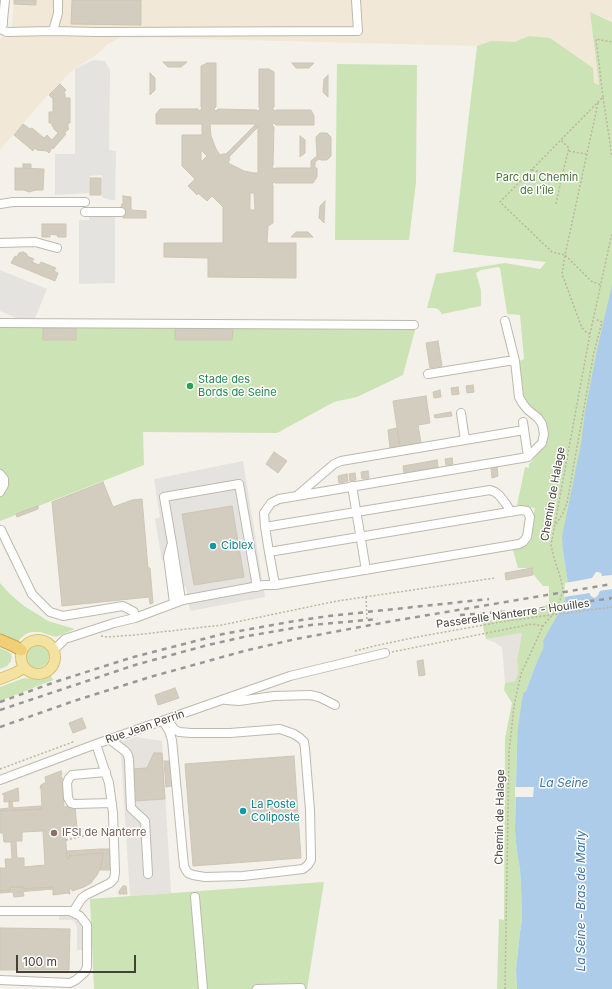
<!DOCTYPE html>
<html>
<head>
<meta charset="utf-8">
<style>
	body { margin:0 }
	#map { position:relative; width:612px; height:989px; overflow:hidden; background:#f3f1e9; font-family:Inter,sans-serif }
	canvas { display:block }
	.scale { position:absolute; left:16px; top:955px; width:120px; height:18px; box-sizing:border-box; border:2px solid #464138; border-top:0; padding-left:5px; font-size:12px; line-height:14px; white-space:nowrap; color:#464138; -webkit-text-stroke:3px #fff; paint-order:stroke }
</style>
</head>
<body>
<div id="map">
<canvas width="612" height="989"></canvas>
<div class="scale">100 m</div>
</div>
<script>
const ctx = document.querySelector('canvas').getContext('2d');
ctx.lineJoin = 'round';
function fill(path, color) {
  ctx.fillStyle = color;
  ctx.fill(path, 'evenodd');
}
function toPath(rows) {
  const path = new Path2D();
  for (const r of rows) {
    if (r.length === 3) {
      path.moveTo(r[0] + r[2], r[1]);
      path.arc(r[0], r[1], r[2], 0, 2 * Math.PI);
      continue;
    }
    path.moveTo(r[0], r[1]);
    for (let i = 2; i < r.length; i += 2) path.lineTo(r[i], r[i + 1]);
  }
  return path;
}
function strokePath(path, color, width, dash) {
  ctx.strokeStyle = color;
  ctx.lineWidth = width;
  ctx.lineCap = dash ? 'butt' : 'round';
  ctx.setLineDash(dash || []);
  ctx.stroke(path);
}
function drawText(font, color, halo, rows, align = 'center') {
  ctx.font = font + ' Inter,sans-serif';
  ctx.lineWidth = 3;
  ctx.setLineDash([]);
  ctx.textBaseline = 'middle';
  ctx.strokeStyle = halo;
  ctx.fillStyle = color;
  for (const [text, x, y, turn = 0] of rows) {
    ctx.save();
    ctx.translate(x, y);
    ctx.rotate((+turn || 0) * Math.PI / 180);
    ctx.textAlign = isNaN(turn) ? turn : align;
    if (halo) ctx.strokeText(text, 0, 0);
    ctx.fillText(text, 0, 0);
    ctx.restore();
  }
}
const commercial = toPath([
	[14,0,612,0,612,21,590,12,599,86,523,45,477,46,122,37,108,44,96,55,73,70,45,98,0,150,0,39,12,27]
]);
const industrial = toPath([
	[522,633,517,660,518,673,515,681,505,683,502,647,494,642,486,639],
	[136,737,162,741,171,893,130,896,121,756,119,751,116,749,121,742]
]);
const green = toPath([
	[590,12,612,22,612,295,563,551,568,584,566,595,563,607,558,614,545,647,536,664,526,691,523,693,517,746,515,831,517,852,520,869,521,885,522,921,520,932,516,970,517,989,497,989,499,919,504,920,505,738,512,703,504,690,505,683,515,681,518,673,517,660,522,633,486,639,482,622,542,609,549,602,549,586,543,586,528,568,518,568,513,550,279,589,284,586,289,585,526,545,527,544,535,508,517,505,525,467,529,468,529,464,532,461,542,448,543,418,539,413,528,404,525,399,521,389,517,362,524,359,520,315,508,314,507,313,500,268,498,267,481,270,476,273,481,290,481,306,442,314,439,310,435,308,427,308,436,274,505,263,540,269,546,262,453,252,477,46,491,41,515,42,529,36,550,38,593,68,594,83,599,85],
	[337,64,417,65,416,182,409,240,335,240],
	[0,327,415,330,403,375,357,397,334,402,277,433,143,432,144,465,0,521],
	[0,583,10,594,24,606,34,612,48,621,75,629,56,637,40,632,31,632,26,634,20,639,18,642,0,638],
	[37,656,12],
	[0,648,9,652,12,656,11,661,7,666,0,669],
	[51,676,53,680,0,701,0,687,24,678,40,680],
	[324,882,307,989,94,989,90,899]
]);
const parking = toPath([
	[93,60,105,61,110,70,109,150,116,151,115,200,110,200,102,197,102,175,89,176,89,193,55,195,55,154,75,154,75,69],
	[89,216,115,216,115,283,79,284,79,220,89,220],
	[0,270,47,289,35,318,16,318,0,311],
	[243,461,265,597,190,611,186,587,177,588,171,560,162,561,155,519,160,517,154,479],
	[59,914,73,915,82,923,83,926,83,950,77,950,77,928,76,924,74,921,71,920,59,920]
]);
const water = toPath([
	[612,285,612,989,517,989,516,970,520,932,522,921,521,885,520,869,517,852,515,831,517,746,518,728,523,693,526,691,536,664,544,647,543,641,558,614,563,607,566,595,568,584,563,551,562,536,564,527,581,444,585,412,597,350]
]);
const pier = toPath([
	[596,572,598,572,601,573,602,576,612,575,612,589,600,591,598,595,595,598,592,597,590,595,590,593,564,597,565,583,592,578],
	[515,787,534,787,533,797,515,797]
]);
const building = toPath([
	[14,0,36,0,36,5,14,4,14,0],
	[72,0,141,0,141,25,71,24,72,0],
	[163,62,187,62,181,67,168,67,163,62],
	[207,63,216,63,216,107,214,109,216,111,218,109,257,110,258,111,260,109,259,107,259,69,269,69,274,72,274,107,272,108,275,111,276,110,311,110,314,116,314,125,276,125,274,123,272,125,274,127,273,165,272,166,274,169,276,168,311,168,311,161,317,156,316,137,320,133,327,133,331,137,331,156,327,160,321,160,319,159,315,162,315,168,317,168,317,177,313,183,275,183,274,182,272,184,273,185,273,223,268,226,267,243,296,243,296,278,208,277,208,258,164,257,164,243,223,243,223,207,212,196,207,201,198,193,197,195,188,186,195,179,182,166,182,135,202,135,202,124,156,124,156,114,160,109,198,109,199,111,202,109,201,107,201,66,207,63],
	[210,124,256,124,226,154,223,154,220,155,216,149,211,136,210,124],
	[258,127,258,173,254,173,244,171,228,163,230,159,229,157,258,127],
	[201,150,207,156,201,162,201,150],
	[250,193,254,193,255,210,250,210,250,193],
	[292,63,314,63,309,68,296,68,292,63],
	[150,73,155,78,155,90,150,95,150,73],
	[328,75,328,97,323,92,324,79,328,75],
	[60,84,66,90,64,92,65,94,65,98,70,98,70,123,68,123,68,129,69,129,64,133,66,134,53,149,52,148,50,150,51,150,49,153,47,151,37,150,35,148,33,151,14,135,23,124,30,129,32,128,44,138,47,135,52,140,58,133,53,128,54,128,52,126,52,123,49,123,49,112,53,112,53,99,49,95,60,84],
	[300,136,305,140,305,153,300,157,300,136],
	[23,164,31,164,31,169,23,168,23,164],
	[15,168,44,169,43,190,36,190,29,192,24,190,15,190,15,168],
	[90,178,101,178,101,195,90,195,90,178],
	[123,196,131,197,131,210,146,211,146,218,123,218,123,209,121,207,122,204,123,203,123,196],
	[325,201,324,223,319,218,320,206,325,201],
	[42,224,66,224,66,237,58,237,57,235,50,234,50,237,42,237,42,224],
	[296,232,308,232,313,237,291,237,296,232],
	[23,252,27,254,27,256,34,259,32,262,39,265,41,262,56,268,54,271,58,273,55,281,11,263,15,256,17,257,19,253,23,252],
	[43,328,76,328,76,340,43,340,43,328],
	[175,328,233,329,232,340,175,340,175,328],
	[438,341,442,366,430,368,426,343,438,341],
	[473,385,474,392,467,393,466,386,473,385],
	[458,387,459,394,452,395,451,388,458,387],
	[440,390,441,397,434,398,433,392,440,390],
	[426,396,430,423,418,425,421,443,400,447,393,401,426,396],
	[451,412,452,416,435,418,434,415,451,412],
	[397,428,400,447,390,448,388,430,397,428],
	[274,452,287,461,278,473,266,464,274,452],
	[452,458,453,464,446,465,445,459,452,458],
	[437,460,438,467,404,473,403,466,437,460],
	[497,467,498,476,492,478,491,468,497,467],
	[368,471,369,478,362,479,361,472,368,471],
	[355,473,356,480,350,481,349,474,355,473],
	[347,474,348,481,339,483,338,476,347,474],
	[103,482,113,507,132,500,142,499,148,568,150,568,153,603,150,604,149,597,62,606,52,502,103,482],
	[38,506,38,509,17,517,16,514,38,506],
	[232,506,244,577,194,585,182,514,232,506],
	[532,568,533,575,506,580,505,573,532,568],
	[423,660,425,675,419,676,417,661,423,660],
	[175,688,179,698,158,705,155,695,175,688],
	[82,718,86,728,73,733,69,723,82,718],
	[154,753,162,753,165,799,134,801,132,769,147,768,154,753],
	[294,756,301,858,193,866,185,764,294,756],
	[164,761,171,761,172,786,166,787,164,761],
	[61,771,62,775,60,775,60,777,62,777,64,807,75,806,77,828,65,829,67,859,69,859,69,856,103,853,102,862,100,869,97,875,91,883,84,887,72,891,72,889,69,889,70,894,69,894,68,893,53,895,53,887,23,889,23,887,10,887,10,890,0,891,0,868,6,868,5,859,12,859,11,842,4,842,3,833,0,833,0,811,42,809,41,788,40,788,41,785,46,782,45,777,61,771],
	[43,831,45,865,24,867,24,858,17,858,16,841,22,841,22,832,43,831],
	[18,788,19,801,4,802,4,794,2,794,18,788],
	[9,801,12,801,13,808,41,806,42,809,0,811,0,809,9,808,9,801],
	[101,849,101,850,102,850,102,849,109,849,111,870,100,870,102,862,103,853,69,856,69,859,67,859,67,851,101,849],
	[123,886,126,886,127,894,119,894,119,891,123,886],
	[10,887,23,887,23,889,53,887,53,889,17,892,23,892,24,896,14,897,13,892,0,893,0,891,10,890,10,887],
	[0,928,70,929,69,970,0,970,0,928]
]);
const path = toPath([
	[603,97,596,39,612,42],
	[598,103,565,255,591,281,601,285],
	[569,151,586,154],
	[532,170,562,176,569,148,561,140],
	[556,204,562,176,581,180],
	[590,334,586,332,582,328,562,274,565,255,552,252,500,202,603,97,612,157],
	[556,524,563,513,567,503,594,352,602,322,595,319],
	[366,597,367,621],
	[101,636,107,637,135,635,222,625,337,601,495,578],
	[355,651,374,646,417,637],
	[392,652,532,624,543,626],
	[0,769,73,742,75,743],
	[66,840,105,831],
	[505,989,509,752,514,706,521,674,543,626,554,613,559,604,563,590,560,576,554,558,551,545,590,334,612,233]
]);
const minor = toPath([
	[0,29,7,32,53,31,97,32,358,31,356,0],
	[0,29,3,24,3,20,5,0],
	[53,31,58,13,58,0],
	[0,204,13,202,85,202],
	[85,212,121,212],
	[0,243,35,242,57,248],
	[0,323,414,325],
	[428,374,508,361,515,361],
	[461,413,465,440],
	[523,422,528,457],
	[0,474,4,479,4,485,0,492],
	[352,486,366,570],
	[299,494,334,464,341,461,524,430],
	[265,527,490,490,495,492,499,495,506,504,511,512],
	[1,530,32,594,50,612,63,616,123,606,134,612,135,618],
	[171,546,168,557,174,603],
	[269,552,521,510,527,511,530,517,527,537,523,542,519,544,275,585,269,552,265,527,264,513,271,503,279,499,528,457,542,443,544,434,542,424,538,418,528,410,523,404,519,397,515,361,505,321],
	[181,600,172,543,164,497,239,484,257,587],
	[54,650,65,639,114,623,135,618,183,600,264,585,275,585],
	[226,700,239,701,274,696,310,695,319,697,335,705],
	[163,721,169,731,172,740,184,866,186,870,188,873,193,875,205,877,243,876,303,869,308,865,311,860,311,858,310,810,305,749,304,742,300,738,294,734,280,729,230,733,191,733,179,732,174,729,167,719],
	[109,739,125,751,128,755,129,760,131,808,145,821,148,874],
	[106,772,72,775,69,778,67,783,68,798,71,803,74,804,112,803],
	[0,780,96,744,290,676,385,653],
	[195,897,203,989],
	[0,911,70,911,80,916,87,925,87,967,85,972,76,980,70,983,0,980],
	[73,912,82,898,86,895,110,883,114,879,115,872,113,813,109,783,96,744],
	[257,989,301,988]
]);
const major = toPath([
	[38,657,17],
	[0,679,15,673,24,668]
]);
const highway = toPath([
	[0,640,14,646,21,650]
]);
const rail = toPath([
	[460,615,529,610,612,598],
	[0,702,55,682,130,658,223,634,289,622,329,616,489,599],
	[0,710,135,665,208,645,248,636,311,625,378,619],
	[0,727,74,701,150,677,244,651,296,639,387,622,612,584]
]);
const pathBridge = toPath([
	[417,637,506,621,612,607]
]);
const markers = [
	[190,386,4,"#2e9e5b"],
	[213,546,4,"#0f9aa8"],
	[243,811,4,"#0f9aa8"],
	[54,833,4,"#8d6e63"]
];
const parkNames = [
	["Parc du Chemin",537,178],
	["de l'île",537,191]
];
const leisureNames = [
	["Stade des",198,380],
	["Bords de Seine",198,393]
];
const streetNames = [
	["Chemin de Halage",553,494,-80],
	["Passerelle Nanterre - Houilles",513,614,-8],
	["Rue Jean Perrin",145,727,-19],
	["Chemin de Halage",500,817,-89]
];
const cultureNames = [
	["Ciblex",221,546],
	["La Poste",251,805],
	["Coliposte",251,818]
];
const educationNames = [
	["IFSI de Nanterre",62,833]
];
const waterNames = [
	["La Seine",564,783],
	["La Seine - Bras de Marly",581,901,-90]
];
fill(commercial, '#f2e8d7');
fill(industrial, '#e6e2de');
fill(green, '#cce3b6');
fill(parking, '#e5e3e0');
fill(water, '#accce9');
fill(pier, '#f3f1e9');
fill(building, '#d3cdc0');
strokePath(building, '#cec5b4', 1);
strokePath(minor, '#bdb9ad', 10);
strokePath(major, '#d8c072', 12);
strokePath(highway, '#cea548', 13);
strokePath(path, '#beb59f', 1.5, [2, 2]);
strokePath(minor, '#fff', 8);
strokePath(major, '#f4e2a1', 10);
strokePath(highway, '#f0cf77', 11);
strokePath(rail, '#979797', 2.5, [5, 5]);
strokePath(pathBridge, '#beb59f', 1.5, [2, 2]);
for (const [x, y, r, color] of markers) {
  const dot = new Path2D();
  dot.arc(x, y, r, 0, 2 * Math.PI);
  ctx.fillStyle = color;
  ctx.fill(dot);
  strokePath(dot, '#fff', 1.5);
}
drawText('11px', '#467231', '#fff', parkNames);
drawText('11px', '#27864d', '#fff', leisureNames, 'left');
drawText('11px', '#464138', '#fff', streetNames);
drawText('11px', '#0d838f', '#fff', cultureNames, 'left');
drawText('11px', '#785e54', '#fff', educationNames, 'left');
drawText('italic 12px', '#3b73a8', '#fff', waterNames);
</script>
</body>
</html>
